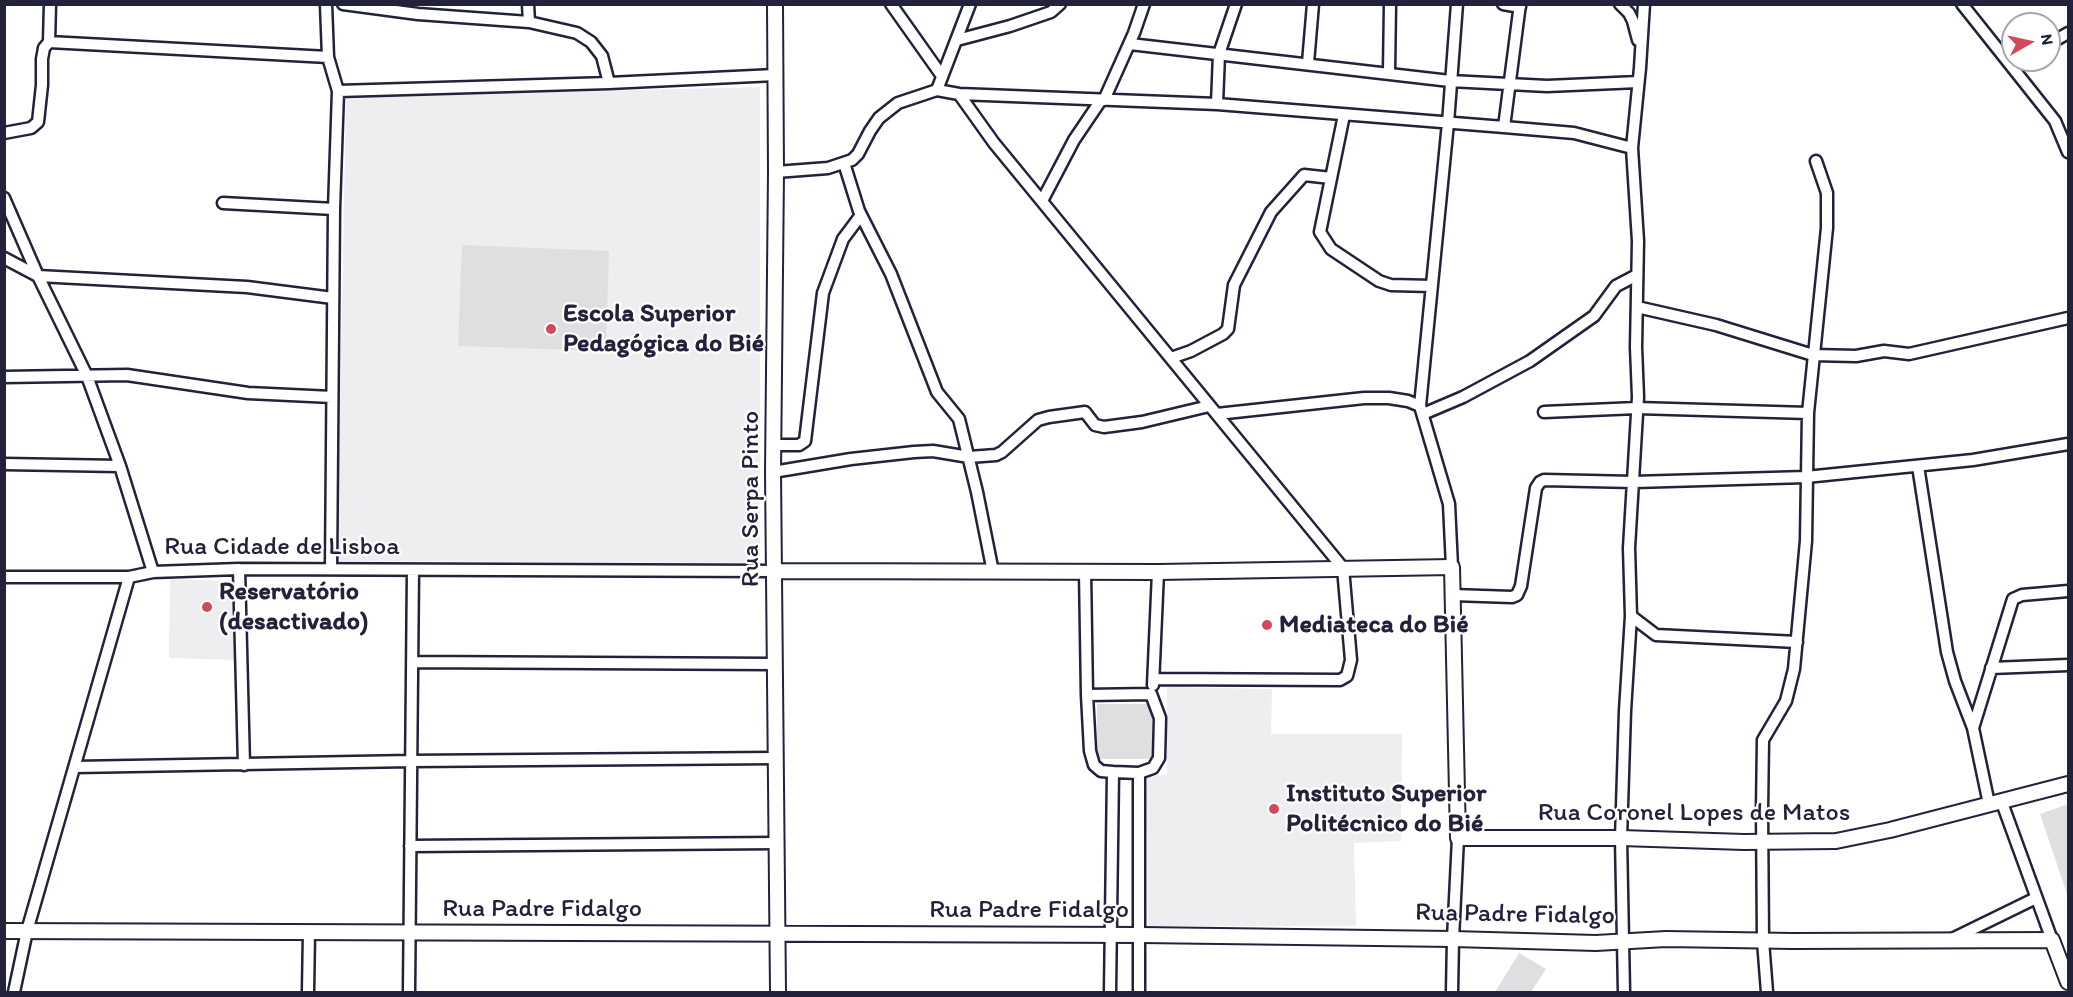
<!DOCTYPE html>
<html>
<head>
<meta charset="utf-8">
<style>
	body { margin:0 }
	#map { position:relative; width:2073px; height:997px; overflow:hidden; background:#fff; font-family:Itim,sans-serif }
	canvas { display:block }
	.frame { position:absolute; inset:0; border:6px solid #22223b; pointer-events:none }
	.north { position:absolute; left:2001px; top:12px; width:60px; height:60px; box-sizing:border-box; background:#fff; border:2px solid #a7a7b1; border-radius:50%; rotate:81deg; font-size:16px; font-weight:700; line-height:24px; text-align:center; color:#22223b }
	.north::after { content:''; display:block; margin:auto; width:21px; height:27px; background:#d1495b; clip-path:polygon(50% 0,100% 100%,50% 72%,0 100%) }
</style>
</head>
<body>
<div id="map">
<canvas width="2073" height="997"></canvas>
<div class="frame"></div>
<div class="north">N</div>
</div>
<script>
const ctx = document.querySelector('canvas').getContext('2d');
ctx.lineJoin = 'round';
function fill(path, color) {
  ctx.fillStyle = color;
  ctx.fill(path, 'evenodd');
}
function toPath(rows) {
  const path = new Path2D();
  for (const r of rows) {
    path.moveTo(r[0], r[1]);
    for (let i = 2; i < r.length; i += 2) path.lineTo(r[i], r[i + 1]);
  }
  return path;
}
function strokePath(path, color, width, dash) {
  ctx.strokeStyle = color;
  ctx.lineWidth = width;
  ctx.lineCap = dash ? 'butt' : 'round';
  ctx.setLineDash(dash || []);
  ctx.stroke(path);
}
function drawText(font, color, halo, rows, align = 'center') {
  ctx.font = font + ' Itim,sans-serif';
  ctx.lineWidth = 4.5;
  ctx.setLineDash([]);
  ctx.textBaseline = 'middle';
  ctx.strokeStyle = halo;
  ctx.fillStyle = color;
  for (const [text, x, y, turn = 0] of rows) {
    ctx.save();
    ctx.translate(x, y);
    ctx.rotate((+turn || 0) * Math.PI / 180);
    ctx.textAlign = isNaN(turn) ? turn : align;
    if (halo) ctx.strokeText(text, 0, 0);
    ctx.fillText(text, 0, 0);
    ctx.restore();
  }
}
const built = toPath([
	[760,87,760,563,337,561,346,97],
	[170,579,235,581,238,660,169,658],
	[1167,687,1272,689,1271,734,1402,734,1401,841,1354,843,1356,926,1148,926,1147,776,1167,775]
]);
const green = toPath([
	[462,245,609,251,606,351,458,346],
	[1097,704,1152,704,1152,759,1097,759],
	[2068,804,2068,897,2040,814],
	[1519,953,1546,969,1531,992,1495,992]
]);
const street = toPath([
	[326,4,328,57,338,91,334,209,331,569],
	[343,4,418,14,529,22,577,33,591,42,602,56,609,83],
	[528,4,529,22],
	[891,4,942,76],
	[1503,4,1520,7],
	[1620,4,1629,13,1633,21,1638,40],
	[1644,4,1640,68,1632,148,1638,241,1636,347,1638,397,1629,548,1631,616,1656,635,1797,642],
	[1962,4,2055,121,2068,152],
	[957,40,1010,26,1051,12,1060,4],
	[49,42,328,57],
	[1130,44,1450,81,1547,86,1638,82],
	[2049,44,2068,33],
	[1308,63,1313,4],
	[2015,68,2025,60],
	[1389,72,1390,4],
	[937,90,970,4],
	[338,91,609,83,775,75],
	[959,94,994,143,1343,568,1351,660,1347,676,1340,680,1154,679],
	[1104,100,1134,33,1144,4],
	[1217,104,1219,54,1236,4],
	[1344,115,1320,232,1331,249,1379,281,1391,285,1432,286],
	[1504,127,1520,4],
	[4,133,31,128,38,122,42,85,42,59,44,48,49,42,50,4],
	[844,163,859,211,891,274,937,392,959,419,977,492,993,572],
	[776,172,828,168,852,160,858,154,870,131,879,118,898,103,937,90,959,94,1217,104,1504,127,1574,133,1632,148],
	[4,198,38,276,87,376,120,466,153,572,239,569,776,571],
	[1042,201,1074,140,1101,100],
	[223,203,334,209],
	[4,258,38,276,247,287,333,298],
	[1637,307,1716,325,1813,355,1856,356,1884,351,1909,354,2068,318],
	[1171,358,1191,351,1223,334,1228,329,1234,285,1271,212,1304,175,1331,178],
	[4,377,127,375,248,393,332,397],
	[1420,406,1448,123,1457,4],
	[1544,412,1637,408,1808,413],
	[1217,414,1364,398,1389,398,1408,401,1420,406,1449,504,1452,567],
	[1423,414,1463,397,1530,361,1594,316,1616,286,1637,275],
	[774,445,799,445,805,441,823,293,843,239,861,215],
	[4,464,120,466],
	[1918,466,1947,652,1955,681,1973,728,1989,804],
	[773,472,851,459,914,452,933,451,969,457,996,455,1002,452,1038,420,1049,417,1085,412,1095,425,1104,427,1142,422,1209,406],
	[239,569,244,765],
	[1085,571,1087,695],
	[4,577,129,577,153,572],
	[1453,595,1512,597,1517,595,1521,586,1536,488,1540,482,1544,480,1634,482,1806,477,1973,460,2068,444],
	[412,662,774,664],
	[1991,668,2068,665],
	[1153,685,1158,572],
	[1973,728,2013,599,2022,595,2068,591],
	[75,767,411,761,775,758],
	[1113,772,1139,773],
	[2001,800,2052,940],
	[410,846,777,843],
	[1950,940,2036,898],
	[14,992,27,931,129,577],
	[308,992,309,932],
	[409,992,413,570],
	[1110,992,1113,772,1101,771,1094,765,1090,751,1087,695,1151,694,1160,718,1159,758,1153,768,1139,773,1139,992],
	[1452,992,1453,939,1458,838],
	[1624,992,1621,838,1625,711,1631,616],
	[1767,992,1763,941,1762,810,1763,740,1786,701,1794,669,1806,541,1808,413,1827,228,1827,193,1816,161]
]);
const secondary = toPath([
	[775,4,776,172,773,472,778,992],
	[776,571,1158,572,1452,567,1458,838,1621,838,1744,842,1836,841,1890,830,2068,784],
	[4,931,1141,935,1453,939,1596,943,1666,939,1793,941,2052,940,2068,982]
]);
const markers = [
	[551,329,6,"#d1495b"],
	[207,607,6,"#d1495b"],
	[1267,625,6,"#d1495b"],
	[1274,809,6,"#d1495b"]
];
const poiNames = [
	["Escola Superior",563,314],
	["Pedagógica do Bié",563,344],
	["Reservatório",219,592],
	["(desactivado)",219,622],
	["Mediateca do Bié",1279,625],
	["Instituto Superior",1286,794],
	["Politécnico do Bié",1286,824]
];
const streetNames = [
	["Rua Serpa Pinto",751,499,-90],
	["Rua Cidade de Lisboa",282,547],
	["Rua Coronel Lopes de Matos",1694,813],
	["Rua Padre Fidalgo",542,909],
	["Rua Padre Fidalgo",1029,910],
	["Rua Padre Fidalgo",1515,915,1]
];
fill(built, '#eeeef1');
fill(green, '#dfdfe2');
strokePath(street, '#22223b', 15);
strokePath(secondary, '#22223b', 18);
strokePath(street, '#fff', 10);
strokePath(secondary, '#fff', 14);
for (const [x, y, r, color] of markers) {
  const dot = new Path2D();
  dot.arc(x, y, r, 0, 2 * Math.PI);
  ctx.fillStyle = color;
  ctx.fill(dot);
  strokePath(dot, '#fff', 2);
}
drawText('bold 26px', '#22223b', '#fff', poiNames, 'left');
drawText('26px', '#22223b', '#fff', streetNames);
</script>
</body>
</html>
